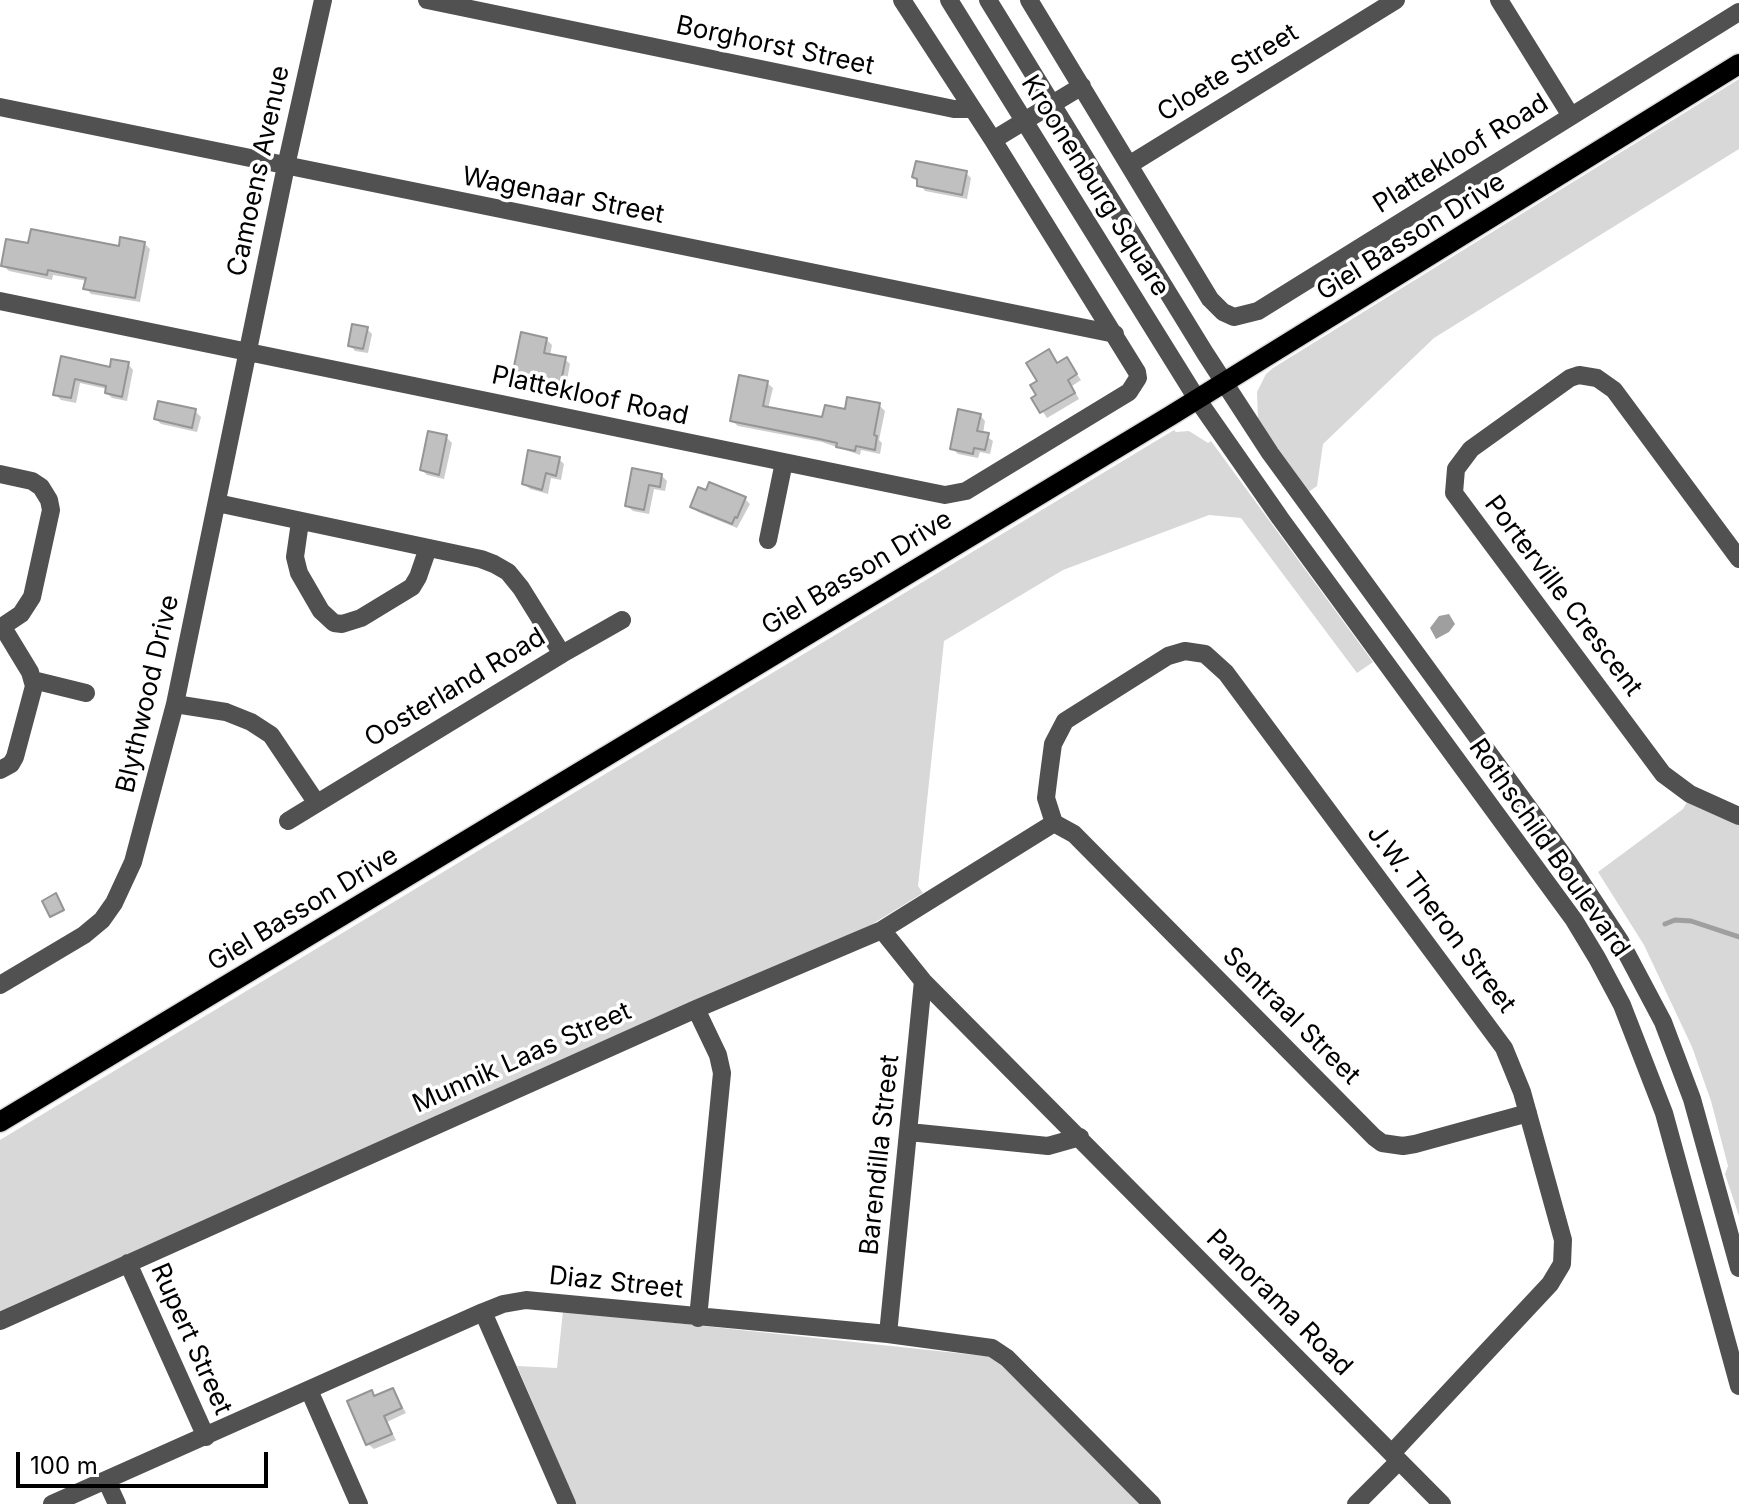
<!DOCTYPE html>
<html>
<head>
<meta charset="utf-8">
<style>
	body { margin:0 }
	#map { position:relative; width:1739px; height:1504px; overflow:hidden; background:#fff; font-family:Inter,sans-serif }
	canvas { display:block }
	.scale { position:absolute; left:16px; top:1452px; width:252px; height:36px; box-sizing:border-box; border:4px solid #000; border-top:0; padding-left:10px; font-size:24px; line-height:28px; white-space:nowrap; color:#000; -webkit-text-stroke:6px #fff; paint-order:stroke }
</style>
</head>
<body>
<div id="map">
<canvas width="1739" height="1504"></canvas>
<div class="scale">100 m</div>
</div>
<script>
const ctx = document.querySelector('canvas').getContext('2d');
ctx.lineJoin = 'round';
function fill(path, color) {
  ctx.fillStyle = color;
  ctx.fill(path, 'evenodd');
}
function toPath(rows) {
  const path = new Path2D();
  for (const r of rows) {
    path.moveTo(r[0], r[1]);
    for (let i = 2; i < r.length; i += 2) path.lineTo(r[i], r[i + 1]);
  }
  return path;
}
function strokePath(path, color, width, dash) {
  ctx.strokeStyle = color;
  ctx.lineWidth = width;
  ctx.lineCap = dash ? 'butt' : 'round';
  ctx.setLineDash(dash || []);
  ctx.stroke(path);
}
function drawText(font, color, halo, rows, align = 'center') {
  ctx.font = font + ' Inter,sans-serif';
  ctx.lineWidth = 7;
  ctx.setLineDash([]);
  ctx.textBaseline = 'middle';
  ctx.strokeStyle = halo;
  ctx.fillStyle = color;
  for (const [text, x, y, turn = 0] of rows) {
    ctx.save();
    ctx.translate(x, y);
    ctx.rotate((+turn || 0) * Math.PI / 180);
    ctx.textAlign = isNaN(turn) ? turn : align;
    if (halo) ctx.strokeText(text, 0, 0);
    ctx.fillText(text, 0, 0);
    ctx.restore();
  }
}
const green = toPath([
	[1739,79,1739,149,1434,338,1323,444,1317,486,1307,493,1258,419,1257,392,1266,374,1273,368],
	[1174,430,1176,432,1189,431,1208,443,1211,441,1373,662,1357,673,1241,518,1209,515,1063,570,944,641,918,886,923,893,871,925,0,1311,0,1140],
	[1687,802,1739,824,1739,1216,1725,1174,1728,1166,1711,1101,1692,1047,1644,945,1598,872,1683,809],
	[563,1311,994,1357,1140,1504,576,1504,517,1366,557,1368]
]);
const water = toPath([
	[1449,614,1455,624,1449,632,1436,639,1430,628,1439,616]
]);
const shadow = toPath([
	[966,173,971,178,967,199,925,191,914,176],
	[144,243,150,249,140,302,91,294,86,288,87,281,53,275,52,280,9,271,3,266,30,246,120,249],
	[367,329,372,334,368,353,355,351,350,345],
	[546,339,552,345,550,356,565,359,570,364,565,391,520,380,514,375],
	[1049,352,1058,365,1067,360,1081,380,1072,386,1079,399,1047,418,1034,398,1039,396,1040,382],
	[62,359,112,369,128,364,133,370,127,401,112,398,107,393,107,389,80,383,76,403,61,400,55,394],
	[767,383,773,388,768,409,824,419,846,411,879,405,885,411,879,440,882,443,880,454,861,450,860,455,822,442,738,426,732,421],
	[195,411,201,417,197,432,161,424,156,419],
	[980,415,985,421,983,434,993,441,990,454,980,452,978,458,958,454,952,448],
	[446,437,452,443,444,479,427,475,422,470],
	[559,459,564,464,561,480,551,478,548,494,530,489,524,483],
	[633,470,661,475,667,481,665,491,654,489,649,514,633,511,627,506],
	[745,499,750,504,737,528,698,512,692,506],
	[393,1390,406,1413,387,1422,396,1440,374,1449,368,1444,371,1392,377,1397]
]);
const stream = toPath([
	[1665,924,1675,920,1691,921,1739,937]
]);
const building = toPath([
	[916,161,967,171,962,195,917,186,917,179,912,177,916,161],
	[31,229,119,246,120,237,145,242,135,298,83,289,86,278,48,270,47,275,1,266,6,239,28,243,31,229],
	[352,324,368,327,363,349,348,346,352,324],
	[521,332,547,338,544,353,566,357,560,387,512,376,521,332],
	[1049,349,1057,363,1067,357,1077,374,1068,380,1075,393,1040,413,1031,398,1036,395,1030,385,1037,381,1026,363,1049,349],
	[61,356,110,367,111,359,129,362,122,397,105,393,106,386,75,379,71,398,53,395,61,356],
	[739,375,768,381,763,406,822,417,825,405,845,409,847,397,880,403,874,435,877,436,875,450,856,446,855,451,836,447,837,443,815,438,730,421,739,375],
	[158,401,196,409,192,428,154,419,158,401],
	[958,409,981,414,977,431,989,433,985,450,974,448,973,454,950,449,958,409],
	[428,431,447,435,439,475,420,470,428,431],
	[528,450,560,457,556,476,546,473,542,490,522,484,528,450],
	[632,468,662,474,660,487,649,485,644,510,625,506,632,468],
	[709,482,746,497,737,518,735,517,732,524,690,507,698,487,706,490,709,482],
	[56,893,64,910,50,917,42,901,56,893],
	[393,1388,402,1408,384,1416,392,1434,366,1445,347,1401,372,1390,374,1396,393,1388]
]);
const minor = toPath([
	[427,0,954,109,973,109],
	[949,0,1197,399,1280,518,1574,920,1597,958,1622,1005,1664,1113,1739,1386],
	[988,0,1205,353,1270,453,1566,859,1620,941,1663,1022,1692,1099,1739,1268],
	[1029,0,1210,299,1223,312,1234,317,1258,311,1739,12],
	[1499,0,1571,116],
	[0,107,1115,334],
	[993,140,1082,86],
	[1129,165,1396,0],
	[0,301,930,492,945,495,966,491,1129,392,1138,378,1137,372,993,140,902,0],
	[0,474,32,481,41,487,49,500,51,510,32,597,21,614,0,628],
	[217,503,481,559,494,564,508,572,521,588,562,654],
	[300,522,295,557,299,573,321,611,334,623,342,624,361,618,412,587,418,577,428,548],
	[768,540,784,462],
	[1739,559,1614,390,1597,378,1579,375,1570,378,1471,449,1456,469,1454,493,1663,774,1690,794,1739,816],
	[33,680,86,693],
	[175,704,226,712,251,722,271,735,316,802],
	[0,770,11,764,15,757,34,686,30,672,2,626],
	[288,821,562,654,622,620],
	[1054,823,1046,798,1049,774,1053,744,1065,721,1168,656,1185,651,1205,654,1226,673,1504,1048,1522,1092,1563,1240,1562,1264,1550,1284,1392,1453],
	[1054,823,1074,834,1374,1137,1382,1143,1403,1146,1415,1144,1528,1113],
	[882,930,923,981,1442,1504],
	[0,985,84,935,102,920,114,903,133,862,175,704,286,166,323,0],
	[696,1009,718,1055,722,1073,698,1318],
	[909,1132,1048,1146,1080,1137],
	[128,1263,206,1437],
	[483,1312,567,1504],
	[0,1321,696,1009,882,930,1054,823],
	[888,1334,923,981],
	[309,1390,359,1504],
	[106,1480,117,1504],
	[52,1504,483,1312,503,1304,526,1300,888,1334,992,1348,1007,1358,1152,1504],
	[1356,1504,1399,1461]
]);
const major = toPath([
	[0,1122,1170,416,1739,64]
]);
const streetNames = [
	["Borghorst Street",775,46,12],
	["Cloete Street",1228,73,-32],
	["Plattekloof Road",1461,154,-32],
	["Camoens Avenue",259,171,-78],
	["Kroonenburg Square",1095,186,58],
	["Wagenaar Street",563,196,11],
	["Giel Basson Drive",1411,237,-32],
	["Plattekloof Road",590,396,12],
	["Giel Basson Drive",857,573,-31],
	["Porterville Crescent",1563,596,53],
	["Oosterland Road",455,688,-31],
	["Blythwood Drive",148,694,-77],
	["Rothschild Boulevard",1549,848,55],
	["Giel Basson Drive",303,909,-31],
	["J.W. Theron Street",1441,919,53],
	["Sentraal Street",1291,1016,45],
	["Munnik Laas Street",522,1058,-24],
	["Barendilla Street",880,1155,-84],
	["Diaz Street",616,1283,6],
	["Panorama Road",1279,1303,45],
	["Rupert Street",191,1339,66]
];
fill(green, '#d8d8d8');
fill(water, '#9f9f9f');
fill(shadow, '#0003');
strokePath(stream, '#9f9f9f', 5);
fill(building, '#c0c0c0');
strokePath(building, '#959595', 2);
strokePath(major, '#dbdbdb', 23);
strokePath(minor, '#515151', 18);
strokePath(major, '#000', 20);
drawText('26px', '#000', '#fff', streetNames);
</script>
</body>
</html>
